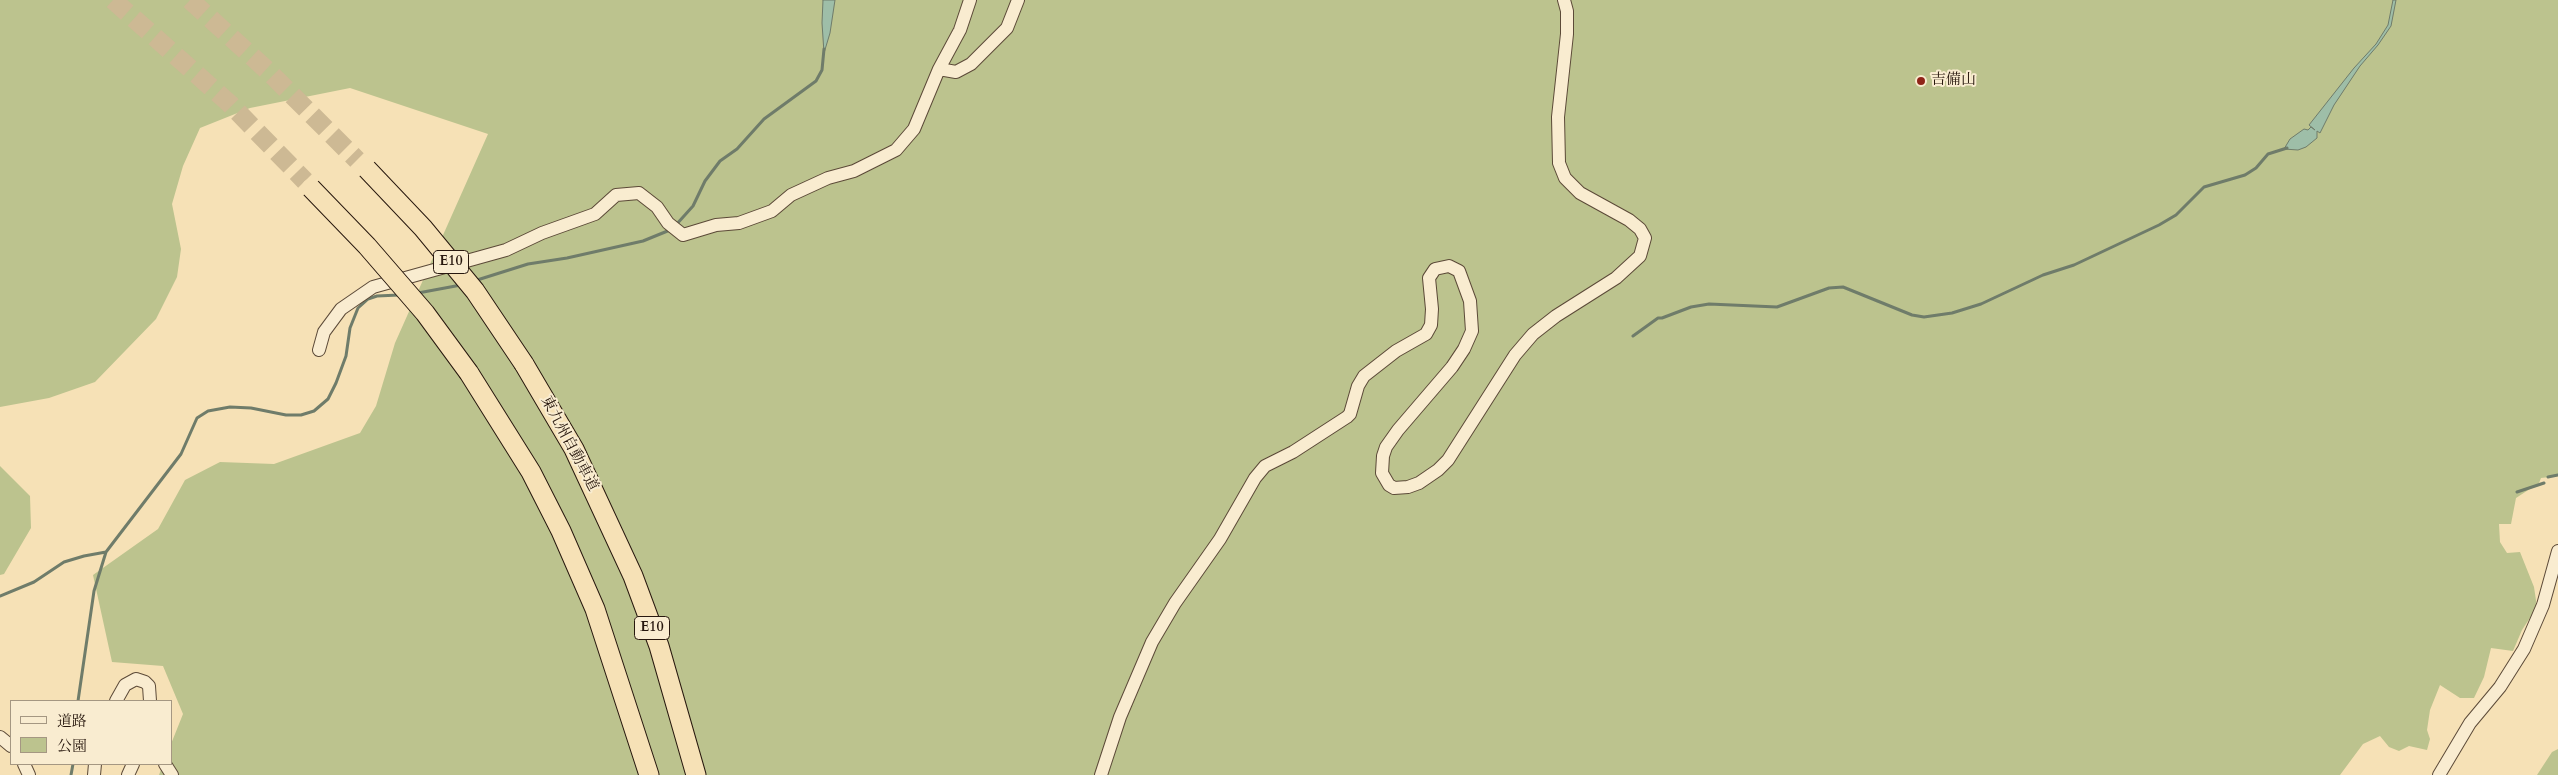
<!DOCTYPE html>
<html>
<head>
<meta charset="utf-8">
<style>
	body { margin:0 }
	#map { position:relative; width:2558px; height:775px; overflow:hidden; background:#f6e1b6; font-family:Cardo,"Noto Serif JP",serif }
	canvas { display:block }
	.legend { position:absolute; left:10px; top:700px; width:162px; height:65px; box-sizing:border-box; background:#f9ecd0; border:1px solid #a59782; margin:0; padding:6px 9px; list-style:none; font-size:15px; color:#28180e }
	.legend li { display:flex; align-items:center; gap:10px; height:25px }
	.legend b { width:25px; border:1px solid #a59782 }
</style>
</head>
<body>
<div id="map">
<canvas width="2558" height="775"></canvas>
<ul class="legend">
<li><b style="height:6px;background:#f9ecd0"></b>道路</li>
<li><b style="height:14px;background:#bcc38e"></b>公園</li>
</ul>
</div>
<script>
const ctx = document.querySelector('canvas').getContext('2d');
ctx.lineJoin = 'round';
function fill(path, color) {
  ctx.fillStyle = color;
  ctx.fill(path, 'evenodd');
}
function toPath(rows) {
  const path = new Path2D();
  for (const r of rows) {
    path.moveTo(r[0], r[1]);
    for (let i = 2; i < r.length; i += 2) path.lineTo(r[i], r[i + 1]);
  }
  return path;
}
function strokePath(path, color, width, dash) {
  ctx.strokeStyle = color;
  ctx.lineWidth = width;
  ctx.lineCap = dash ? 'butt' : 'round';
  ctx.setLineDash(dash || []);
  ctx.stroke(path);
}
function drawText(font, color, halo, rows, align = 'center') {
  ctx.font = font + ' Cardo,"Noto Serif JP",serif';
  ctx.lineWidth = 4;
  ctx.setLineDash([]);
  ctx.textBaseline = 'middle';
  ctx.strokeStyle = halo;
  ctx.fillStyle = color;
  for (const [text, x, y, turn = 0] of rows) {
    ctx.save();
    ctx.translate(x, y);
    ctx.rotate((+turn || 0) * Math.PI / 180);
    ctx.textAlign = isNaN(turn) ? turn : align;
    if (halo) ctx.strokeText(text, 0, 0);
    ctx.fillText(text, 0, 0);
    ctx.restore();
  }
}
const green = toPath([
	[0,0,2558,0,2558,476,2541,478,2539,483,2516,498,2511,524,2499,524,2500,542,2507,553,2520,552,2534,587,2537,607,2522,630,2513,651,2491,648,2484,677,2474,698,2460,698,2440,685,2430,710,2427,730,2430,739,2427,750,2409,746,2399,751,2389,747,2380,736,2363,744,2340,775,159,775,163,764,171,764,171,744,183,714,163,666,112,662,93,575,158,529,185,480,220,462,274,464,360,433,376,406,395,343,488,134,350,88,250,108,200,128,183,166,172,204,181,249,177,277,156,319,95,382,49,398,0,407],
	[0,466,30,496,31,528,4,574,0,575],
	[2558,749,2558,775,2537,775,2552,752]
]);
const water = toPath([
	[823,0,835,0,830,33,824,53,822,23,823,0],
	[2393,0,2396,0,2391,26,2378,45,2360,66,2334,105,2320,133,2317,131,2317,138,2306,147,2298,150,2284,149,2290,139,2304,129,2308,130,2311,127,2315,130,2309,125,2354,68,2376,44,2388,25,2393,0]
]);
const stream = toPath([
	[675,226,693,206,705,181,720,161,737,149,764,119,816,81,822,70,824,49],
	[474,281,528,264,567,258,643,241,670,230],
	[418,293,461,285],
	[1633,336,1658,318,1662,318,1691,307,1709,304,1777,307,1829,288,1843,287,1912,315,1924,317,1952,313,1981,304,2043,275,2074,265,2159,225,2176,215,2204,187,2245,175,2256,168,2268,154,2287,148],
	[2548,477,2558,475],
	[2517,492,2544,483],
	[0,596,34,582,64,562,84,556,106,552],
	[78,701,94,591,106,552,181,454,197,418,208,411,230,407,251,408,286,415,301,415,314,411,328,399,336,383,346,356,350,328,358,308,368,299,377,296,399,295],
	[71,775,73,764]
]);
const highwayTunnel = toPath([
	[113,0,230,104,305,181],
	[190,0,269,72,357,160]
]);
const minor = toPath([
	[970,0,960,30,939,69,956,72,971,64,1007,28,1018,0],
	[319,350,324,332,341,309,373,287,506,250,542,233,595,214,616,195,639,193,657,207,668,223,683,235,716,225,739,223,772,211,791,195,828,178,854,171,896,150,914,129,939,69],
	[116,701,125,685,136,679,145,682,149,686,150,701],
	[0,737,11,746],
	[24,764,29,775],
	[165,764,172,775],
	[94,775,95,764],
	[128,775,133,764],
	[1101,775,1120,717,1152,642,1175,603,1220,539,1255,478,1265,466,1293,452,1347,417,1350,414,1358,386,1364,376,1396,351,1426,334,1431,325,1432,309,1429,278,1435,269,1449,266,1459,271,1470,301,1472,331,1464,349,1452,367,1398,430,1386,447,1383,456,1382,473,1389,485,1394,488,1408,487,1419,483,1438,470,1448,460,1515,355,1533,334,1556,316,1616,278,1640,256,1645,238,1640,229,1629,220,1580,193,1565,178,1559,163,1558,117,1567,34,1567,11,1564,0],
	[2439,775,2470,723,2500,687,2524,649,2543,605,2558,551]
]);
const highway = toPath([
	[524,364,574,449,633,576,659,646,696,775],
	[469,373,531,472,561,531,595,609,649,775]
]);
const highwayBridge = toPath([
	[367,169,423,228,475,291,524,364],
	[311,188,367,246,425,313,469,373]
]);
const markers = [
	[1921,81,5,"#8f2418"]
];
const shields = [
	[451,262,35],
	[652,628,35]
];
const shieldNames = [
	["E10",451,262],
	["E10",652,628]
];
const poiNames = [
	["吉備山",1931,81]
];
const streetNames = [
	["東九州自動車道",569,444,62]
];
fill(green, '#bcc38e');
fill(water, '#9ebea8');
strokePath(water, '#6f7c6a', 1);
strokePath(stream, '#6f7c6a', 3);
strokePath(highwayTunnel, '#cdb994', 19, [19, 9]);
strokePath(minor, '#5c4a38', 14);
strokePath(highway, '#28180e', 21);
strokePath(minor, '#f9ecd0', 12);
strokePath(highway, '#f6e1b6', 19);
strokePath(highwayBridge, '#28180e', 21, []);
strokePath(highwayBridge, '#f6e1b6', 19);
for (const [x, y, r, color] of markers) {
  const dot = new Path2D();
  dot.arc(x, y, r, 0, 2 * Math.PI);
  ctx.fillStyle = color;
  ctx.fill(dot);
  strokePath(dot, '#f9ecd0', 2);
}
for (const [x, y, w] of shields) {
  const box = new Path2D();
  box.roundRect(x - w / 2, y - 11.5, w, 23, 4);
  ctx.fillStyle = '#f9ecd0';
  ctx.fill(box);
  strokePath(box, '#28180e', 1);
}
drawText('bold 14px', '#28180e', null, shieldNames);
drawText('15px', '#28180e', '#f9ecd0', poiNames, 'left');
drawText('15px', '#28180e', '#f9ecd0', streetNames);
</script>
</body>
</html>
